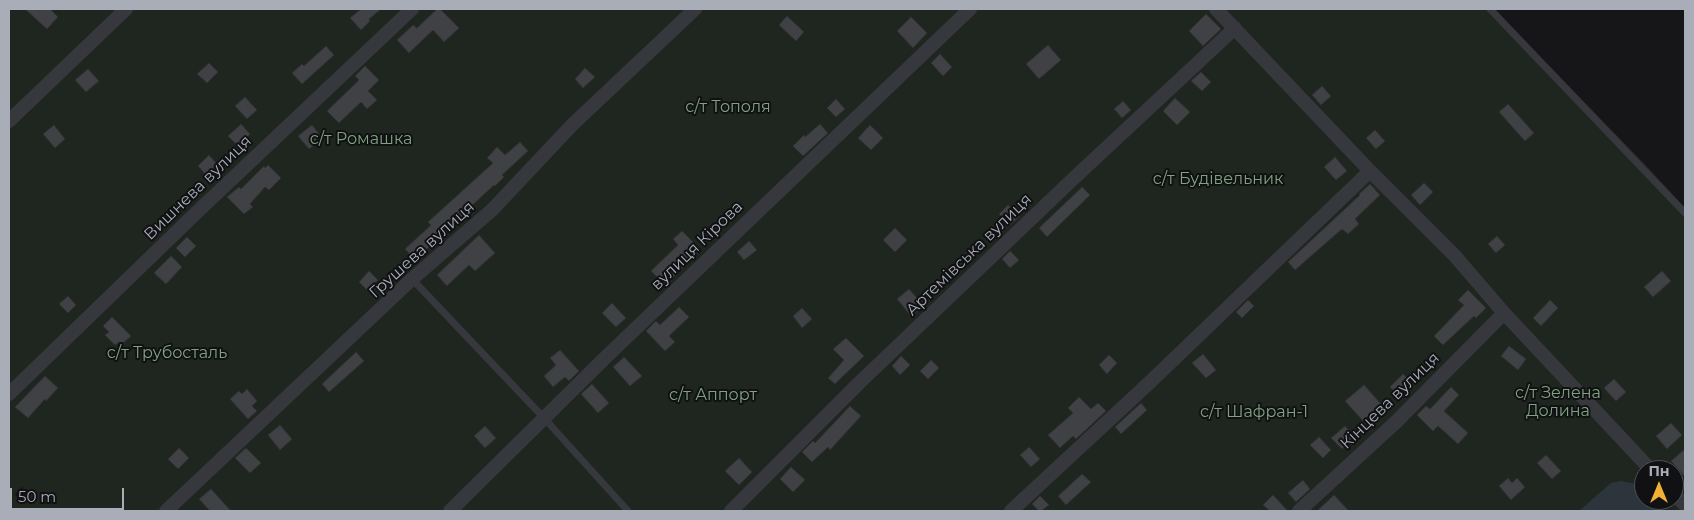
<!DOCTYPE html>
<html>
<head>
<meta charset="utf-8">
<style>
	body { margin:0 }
	#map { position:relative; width:1694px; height:520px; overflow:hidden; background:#161618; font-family:Montserrat,sans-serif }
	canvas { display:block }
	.frame { position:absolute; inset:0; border:10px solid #a8adb8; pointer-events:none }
	.north { position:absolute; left:1634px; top:460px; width:50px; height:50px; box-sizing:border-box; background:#111113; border:1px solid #4d4f55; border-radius:50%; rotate:0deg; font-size:14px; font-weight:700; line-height:20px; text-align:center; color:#a8adb8 }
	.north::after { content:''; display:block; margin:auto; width:18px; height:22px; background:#f2b134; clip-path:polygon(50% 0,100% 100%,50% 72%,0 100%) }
	.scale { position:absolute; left:10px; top:488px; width:114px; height:22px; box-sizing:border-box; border:2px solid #a8adb8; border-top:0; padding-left:6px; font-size:15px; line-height:18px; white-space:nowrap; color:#a8adb8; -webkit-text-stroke:4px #111113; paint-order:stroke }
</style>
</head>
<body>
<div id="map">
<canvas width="1694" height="520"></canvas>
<div class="frame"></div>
<div class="north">Пн</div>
<div class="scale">50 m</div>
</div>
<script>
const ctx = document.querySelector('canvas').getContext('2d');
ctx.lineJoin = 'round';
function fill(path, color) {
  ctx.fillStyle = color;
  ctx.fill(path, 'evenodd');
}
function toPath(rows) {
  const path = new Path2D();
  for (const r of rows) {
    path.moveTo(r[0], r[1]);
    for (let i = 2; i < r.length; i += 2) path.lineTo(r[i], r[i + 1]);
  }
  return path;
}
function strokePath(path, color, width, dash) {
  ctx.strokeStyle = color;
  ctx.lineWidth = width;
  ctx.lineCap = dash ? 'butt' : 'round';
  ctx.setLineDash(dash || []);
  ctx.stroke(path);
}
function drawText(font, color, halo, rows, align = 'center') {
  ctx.font = font + ' Montserrat,sans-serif';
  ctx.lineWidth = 4;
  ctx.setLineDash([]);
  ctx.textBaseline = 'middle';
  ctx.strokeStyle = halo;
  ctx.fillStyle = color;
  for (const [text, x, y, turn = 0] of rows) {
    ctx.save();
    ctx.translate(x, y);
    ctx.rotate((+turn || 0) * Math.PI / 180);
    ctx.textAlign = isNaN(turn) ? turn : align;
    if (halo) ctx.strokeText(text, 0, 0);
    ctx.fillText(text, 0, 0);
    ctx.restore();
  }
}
const green = toPath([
	[9,9,1493,9,1645,164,1685,208,1685,511,9,511],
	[1644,470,1674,470,1674,500,1644,500]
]);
const water = toPath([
	[1621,481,1636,484,1644,492,1644,500,1652,500,1663,511,1579,511,1611,483]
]);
const building = toPath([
	[25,9,50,9,58,17,47,29,25,9],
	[361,9,381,9,369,19,370,21,361,30,350,18,361,9],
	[437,9,440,9,459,28,444,42,433,30,409,53,397,40,413,25,417,28,437,9],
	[1206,14,1221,29,1203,46,1189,31,1206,14],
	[787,16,804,32,796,41,779,25,787,16],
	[911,17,927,33,913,48,897,31,911,17],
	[1048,45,1061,60,1039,79,1026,64,1048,45],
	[326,46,334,55,302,84,292,73,302,64,304,66,326,46],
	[940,54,952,67,943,76,931,63,940,54],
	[209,63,218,72,207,83,197,74,209,63],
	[365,66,379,80,368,91,377,100,367,109,361,102,339,123,327,111,359,80,355,76,365,66],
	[585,68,595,77,583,88,575,79,585,68],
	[88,69,99,81,86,92,75,80,88,69],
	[1201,72,1211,82,1202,91,1191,81,1201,72],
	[1322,86,1331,96,1321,105,1312,95,1322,86],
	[245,97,257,110,247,119,235,106,245,97],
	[1175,98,1190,112,1177,125,1163,111,1175,98],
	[836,99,845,109,836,117,827,108,836,99],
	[1123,101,1131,110,1122,118,1114,109,1123,101],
	[1508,104,1534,133,1525,141,1499,112,1508,104],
	[241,124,250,134,238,146,228,136,241,124],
	[820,124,828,133,803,156,793,146,804,135,805,137,820,124],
	[54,125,65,139,55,148,43,134,54,125],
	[312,125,323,139,309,149,298,136,312,125],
	[870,125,883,138,871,150,858,138,870,125],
	[1375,130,1385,141,1376,149,1366,138,1375,130],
	[520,142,528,151,502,175,504,177,495,186,494,185,466,211,467,213,415,260,405,249,431,225,428,222,493,163,487,158,497,147,505,155,520,142],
	[209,155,217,164,206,175,198,166,209,155],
	[1335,157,1347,171,1336,180,1324,167,1335,157],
	[268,165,281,178,269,190,265,187,250,204,253,207,244,214,227,197,239,187,241,189,264,166,265,168,268,165],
	[1424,183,1433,192,1420,205,1411,195,1424,183],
	[1370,184,1380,195,1355,219,1359,224,1348,234,1342,229,1295,270,1288,262,1360,195,1359,194,1370,184],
	[1082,187,1090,195,1047,237,1039,228,1082,187],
	[1008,205,1019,217,1010,225,999,214,1008,205],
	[895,228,907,240,895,252,883,240,895,228],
	[682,231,701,250,665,285,651,271,678,245,673,239,682,231],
	[479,235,495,253,475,271,469,265,447,286,437,275,479,235],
	[1497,236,1505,245,1496,253,1488,244,1497,236],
	[187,237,196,246,185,257,176,248,187,237],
	[749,241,757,250,744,260,737,252,749,241],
	[1010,251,1019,260,1010,268,1002,259,1010,251],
	[171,256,182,267,166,284,154,273,171,256],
	[369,271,378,280,367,290,359,282,369,271],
	[1662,271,1671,281,1653,297,1644,287,1662,271],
	[909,289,924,306,911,316,897,299,909,289],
	[1468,290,1486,308,1476,318,1474,316,1443,345,1434,336,1464,305,1458,300,1468,290],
	[68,296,76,305,68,313,59,304,68,296],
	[1248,300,1254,306,1242,318,1236,312,1248,300],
	[1550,300,1558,308,1541,326,1533,318,1550,300],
	[612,303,626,318,616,327,602,313,612,303],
	[679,307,689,317,669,336,675,342,665,351,646,331,656,321,660,325,679,307],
	[802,308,812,319,802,328,793,316,802,308],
	[112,317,131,336,121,345,119,342,115,345,105,335,109,332,103,326,112,317],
	[846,338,864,356,835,384,828,378,844,360,833,349,846,338],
	[1509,346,1526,359,1518,370,1501,356,1509,346],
	[560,350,579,371,569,381,565,377,553,387,544,376,556,365,550,358,560,350],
	[356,352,364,361,329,392,322,384,356,352],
	[1203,354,1216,370,1206,378,1192,363,1203,354],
	[1109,355,1117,363,1107,374,1099,365,1109,355],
	[901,356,910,365,900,375,892,366,901,356],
	[624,357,642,376,630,386,613,367,624,357],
	[931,360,939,368,928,379,920,371,931,360],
	[1403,374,1412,383,1399,396,1390,387,1403,374],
	[45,376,58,388,46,401,45,399,28,418,15,407,45,376],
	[1614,379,1626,392,1616,401,1604,388,1614,379],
	[592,384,609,403,598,413,581,394,592,384],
	[1364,385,1381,404,1363,421,1345,401,1364,385],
	[1451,387,1459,395,1444,411,1468,433,1458,444,1438,426,1433,431,1417,415,1426,406,1430,409,1451,387],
	[247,389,257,401,252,406,257,411,248,419,230,399,239,391,242,394,247,389],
	[1079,397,1091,409,1098,403,1106,411,1076,439,1073,436,1060,448,1048,435,1073,413,1068,408,1079,397],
	[1141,403,1147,410,1121,434,1115,427,1141,403],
	[850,406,861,416,830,450,828,447,812,462,802,452,813,441,815,443,850,406],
	[1671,423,1682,435,1667,449,1656,436,1671,423],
	[280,425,292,439,280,450,268,435,280,425],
	[485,426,496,438,485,448,474,436,485,426],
	[1345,426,1355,437,1342,449,1331,438,1345,426],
	[1319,437,1331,450,1323,458,1310,445,1319,437],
	[1029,447,1040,459,1031,467,1020,455,1029,447],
	[179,448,189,458,178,469,168,459,179,448],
	[246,448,261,463,250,473,235,458,246,448],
	[1685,449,1685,477,1671,461,1685,449],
	[1546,455,1561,471,1552,479,1537,463,1546,455],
	[739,458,752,472,739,485,725,471,739,458],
	[791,467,805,480,793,492,780,479,791,467],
	[1082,474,1091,482,1066,505,1058,496,1082,474],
	[1508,478,1512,483,1517,478,1525,487,1511,500,1499,486,1508,478],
	[1303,480,1310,489,1296,502,1288,493,1303,480],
	[211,489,231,511,210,511,199,499,211,489],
	[1273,495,1288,511,1270,511,1263,505,1273,495],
	[1334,495,1349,511,1317,511,1334,495],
	[1040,496,1049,505,1041,511,1039,511,1032,504,1040,496]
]);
const service = toPath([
	[1490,9,1685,213],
	[412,279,544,418,628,511]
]);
const minor = toPath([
	[1216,9,1370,171,1455,256,1504,313,1651,470],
	[9,121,126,9],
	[9,394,196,213,412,9],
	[1674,494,1685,505],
	[166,511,412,279,492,210,572,125,695,9],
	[450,511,608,355,970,9],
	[731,511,859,383,1073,179,1235,28],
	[1011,511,1148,384,1370,171],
	[1299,511,1396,422,1504,313]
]);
const parkNames = [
	["с/т Тополя",728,107],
	["с/т Ромашка",361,139],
	["с/т Будівельник",1218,179],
	["с/т Трубосталь",167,353],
	["с/т Зелена",1558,393],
	["Долина",1558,411],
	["с/т Аппорт",713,395],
	["с/т Шафран-1",1254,412]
];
const streetNames = [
	["Вишнева вулиця",198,188,-44],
	["вулиця Кірова",697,246,-44],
	["Грушева вулиця",422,250,-42],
	["Артемівська вулиця",969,255,-44],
	["Кінцева вулиця",1390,401,-44]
];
fill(green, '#1e261f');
fill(water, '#2c353c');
fill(building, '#404145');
strokePath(building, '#303034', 1);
strokePath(service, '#37383d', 7);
strokePath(minor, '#37383d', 14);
drawText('16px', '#7fa381', '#111113', parkNames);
drawText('16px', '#a8adb8', '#111113', streetNames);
</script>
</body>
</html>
